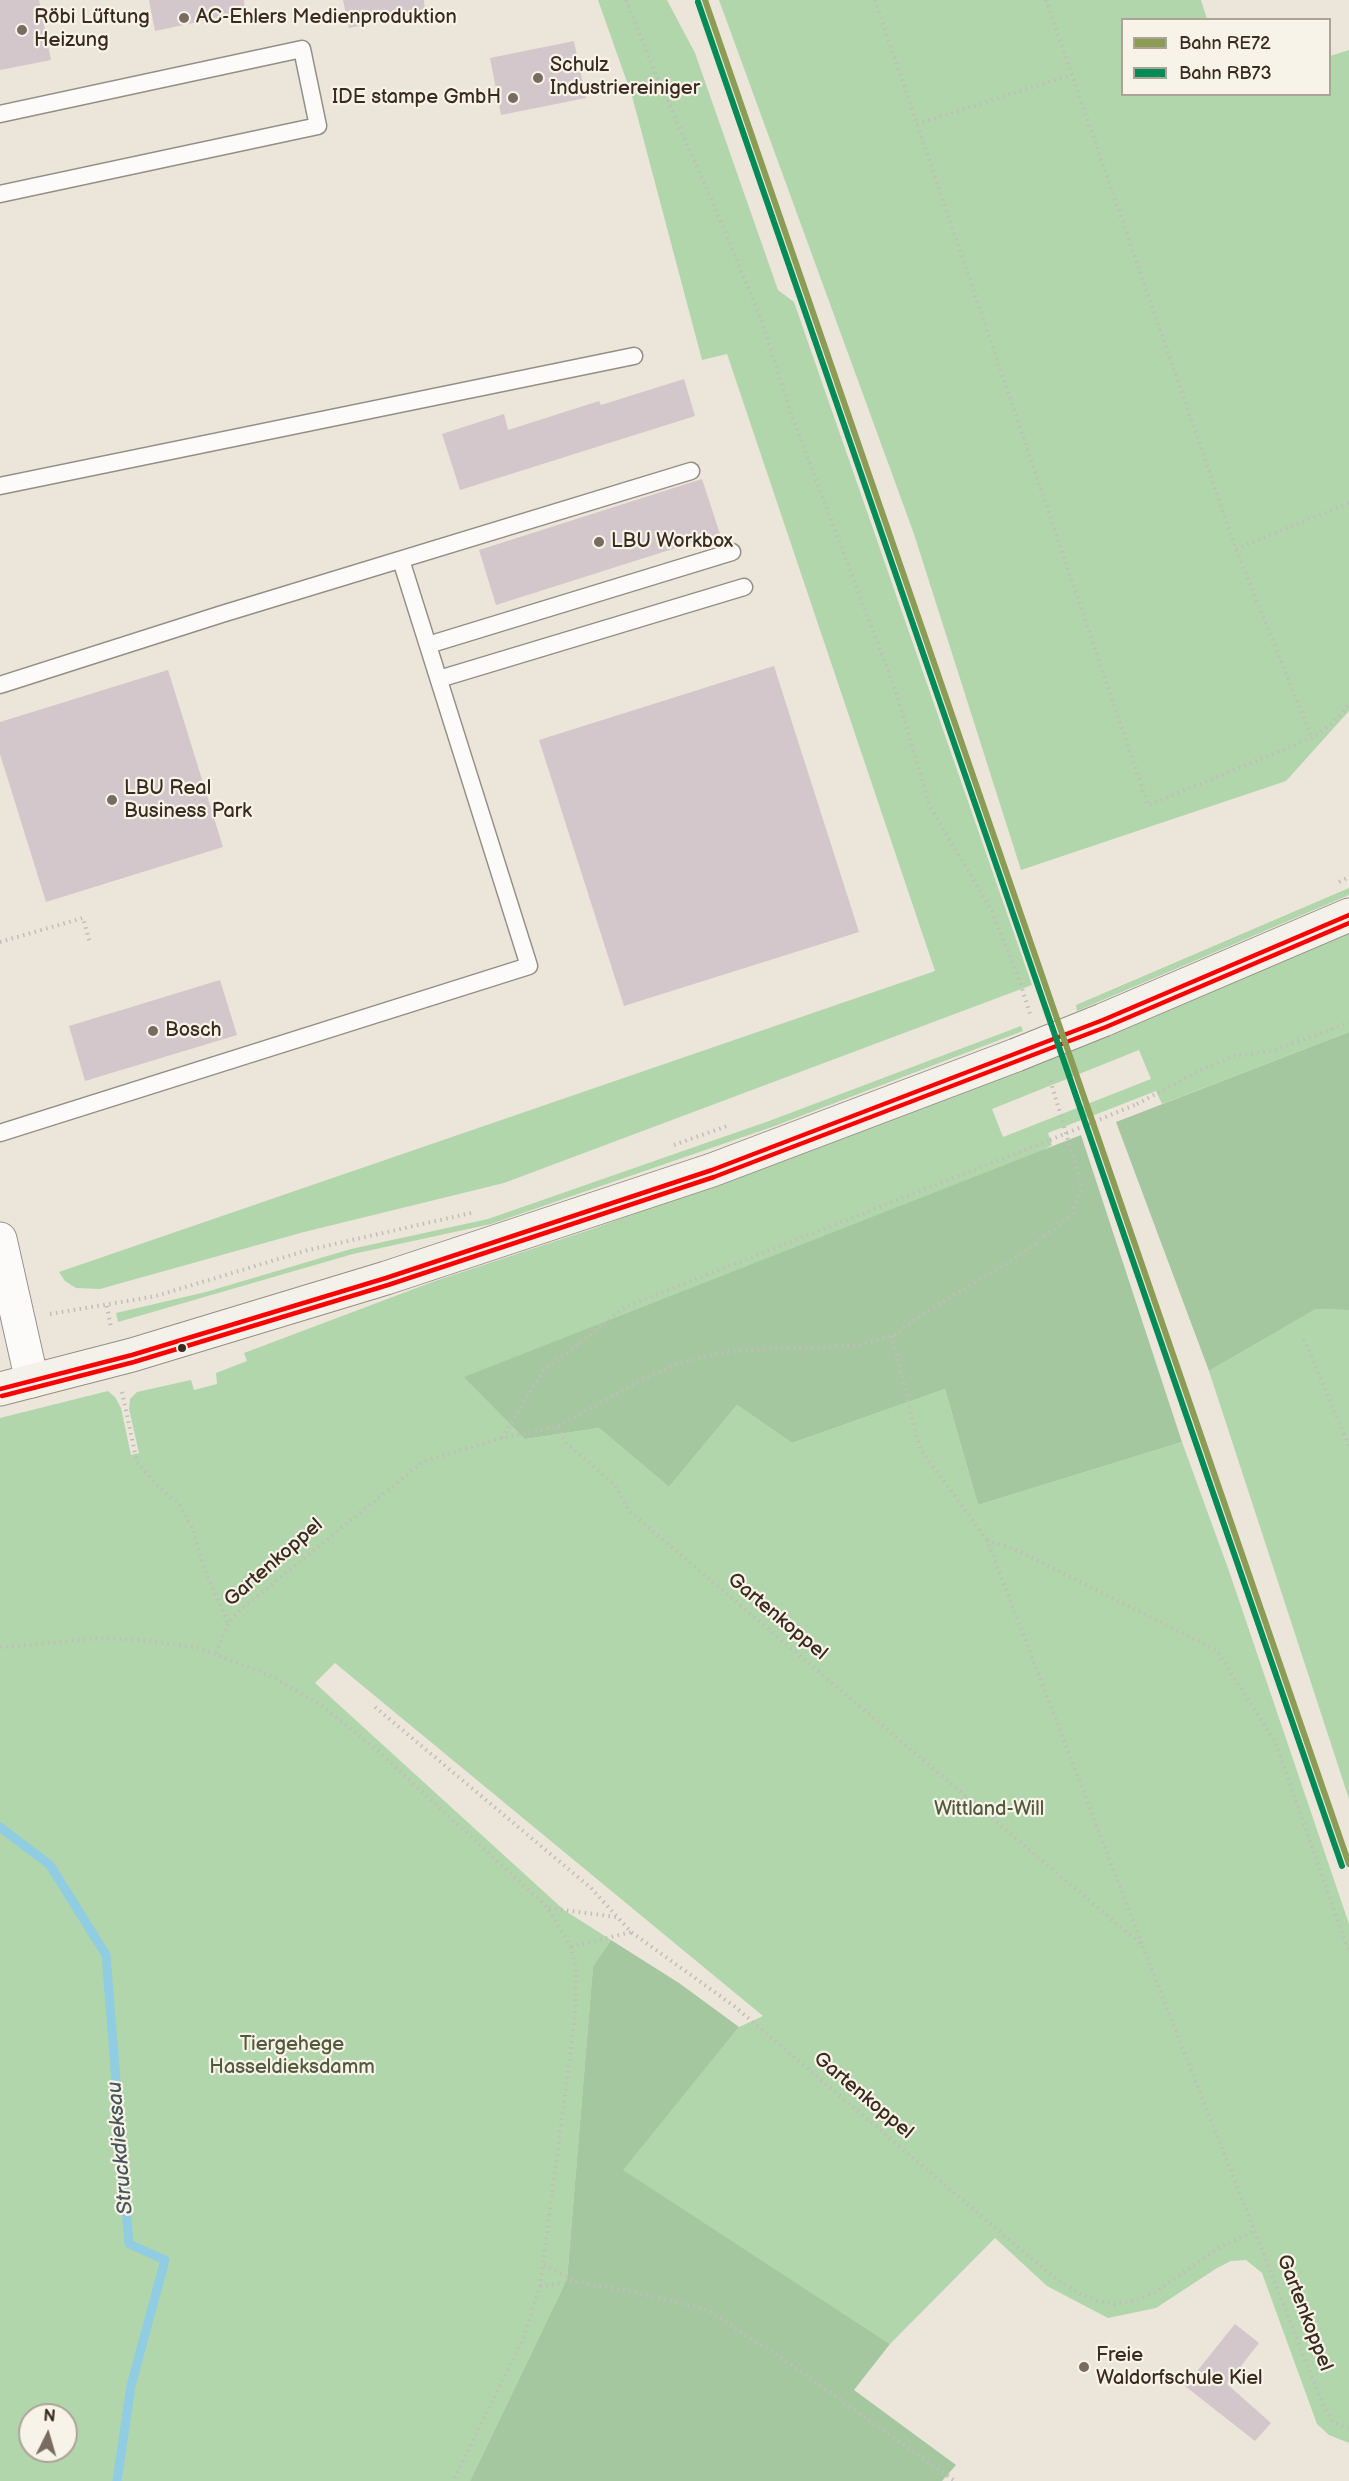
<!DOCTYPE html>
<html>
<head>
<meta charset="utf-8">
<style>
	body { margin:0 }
	#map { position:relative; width:1349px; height:2481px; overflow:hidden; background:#ece5d9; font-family:"Balsamiq Sans",sans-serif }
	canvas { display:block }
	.legend { position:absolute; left:1121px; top:18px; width:210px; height:78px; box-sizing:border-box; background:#f7f3e8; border:2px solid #aca397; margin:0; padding:8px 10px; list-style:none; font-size:18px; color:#3b2a1e }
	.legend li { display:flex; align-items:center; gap:12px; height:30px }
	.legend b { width:30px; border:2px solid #aca397 }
	.north { position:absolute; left:18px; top:2403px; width:60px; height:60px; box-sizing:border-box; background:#f7f3e8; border:2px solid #aca397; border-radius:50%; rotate:5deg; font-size:16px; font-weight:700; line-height:24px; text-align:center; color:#3b2a1e }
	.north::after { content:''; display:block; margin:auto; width:21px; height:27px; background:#796b5f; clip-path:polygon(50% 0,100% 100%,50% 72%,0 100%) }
</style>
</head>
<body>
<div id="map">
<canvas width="1349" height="2481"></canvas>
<ul class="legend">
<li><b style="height:8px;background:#8b9d55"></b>Bahn RE72</li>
<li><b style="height:8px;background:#008b57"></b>Bahn RB73</li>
</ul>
<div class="north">N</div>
</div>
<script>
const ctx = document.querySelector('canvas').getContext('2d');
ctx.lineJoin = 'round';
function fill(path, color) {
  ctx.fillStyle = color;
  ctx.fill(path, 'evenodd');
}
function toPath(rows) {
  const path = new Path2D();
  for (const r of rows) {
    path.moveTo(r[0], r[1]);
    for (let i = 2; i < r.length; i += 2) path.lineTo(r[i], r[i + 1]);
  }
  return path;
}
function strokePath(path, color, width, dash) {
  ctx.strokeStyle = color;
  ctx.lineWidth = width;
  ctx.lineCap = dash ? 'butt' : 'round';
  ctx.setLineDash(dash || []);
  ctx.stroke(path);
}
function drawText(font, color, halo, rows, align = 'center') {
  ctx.font = font + ' "Balsamiq Sans",sans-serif';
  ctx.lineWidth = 4.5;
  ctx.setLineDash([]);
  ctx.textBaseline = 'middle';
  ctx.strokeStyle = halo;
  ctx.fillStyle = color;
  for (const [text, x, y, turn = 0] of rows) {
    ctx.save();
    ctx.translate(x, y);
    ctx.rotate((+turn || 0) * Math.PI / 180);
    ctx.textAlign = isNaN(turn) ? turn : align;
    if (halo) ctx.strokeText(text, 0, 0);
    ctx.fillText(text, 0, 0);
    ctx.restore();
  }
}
const green = toPath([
	[598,0,667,0,695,53,778,290,794,302,1032,985,504,1183,304,1232,100,1289,76,1288,65,1281,59,1272,935,971,727,354,702,360,632,96],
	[719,0,1201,0,1207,19,1122,20,1122,94,1330,94,1330,56,1349,50,1349,711,1286,781,1021,870,914,534],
	[1349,888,1349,895,1077,1011,1076,1005],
	[1349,933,1349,1032,1162,1104,1156,1091,1048,1133,1052,1145,525,1439,599,1428,669,1487,737,1405,792,1443,945,1389,978,1505,1182,1442,1229,1571,1349,1924,1349,2443,1329,2435,1317,2424,1262,2273,1246,2260,1231,2261,1217,2268,1156,2308,1108,2318,1047,2286,995,2238,890,2344,622,2170,739,2027,763,2016,335,1663,315,1683,564,1910,611,1940,593,1968,567,2279,470,2481,0,2481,0,1418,108,1391,115,1397,121,1408,131,1455,139,1453,129,1409,130,1399,137,1392,191,1380,194,1390,217,1384,216,1373,247,1361,244,1353,435,1281,592,1229,795,1156,1109,1036],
	[1139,1050,1151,1079,1003,1137,992,1109],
	[30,2415,66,2415,66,2451,30,2451],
	[1021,1026,1023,1031,772,1127,491,1224,353,1254,118,1322,116,1313,206,1292,351,1249,488,1219,769,1121],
	[1316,1309,1349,1310,1349,1799,1209,1371]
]);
const forest = toPath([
	[1349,1032,1349,1310,1316,1309,1209,1371,1116,1122],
	[1081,1135,1182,1442,978,1505,945,1389,792,1443,737,1405,669,1487,599,1428,525,1439,464,1377],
	[611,1940,679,1983,739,2027,623,2170,890,2344,854,2390,956,2465,942,2481,470,2481,567,2279,593,1967]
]);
const stream = toPath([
	[0,1827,50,1865,106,1955,129,2244,165,2260,131,2386,117,2481]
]);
const building = toPath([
	[0,0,39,0,51,60,0,70],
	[149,0,244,0,245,12,155,31],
	[343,0,424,0,425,12,349,28],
	[574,41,586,98,501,115,490,58],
	[684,379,695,416,460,490,442,434,504,414,508,430,599,401,601,405],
	[702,479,720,534,496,605,479,550],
	[774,666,859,932,624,1006,539,740],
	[168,670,223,847,46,902,0,754,0,722],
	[220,980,237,1035,85,1081,69,1026],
	[1235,2324,1259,2343,1227,2384,1271,2423,1255,2441,1185,2386]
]);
const path = toPath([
	[626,0,655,72,713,203,758,311,793,419,895,689,930,807,990,907,1020,982,1030,1014],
	[875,0,1148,805,1312,738,1333,723,1349,704],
	[1046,0,1236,549,1312,738],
	[917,124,1071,75],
	[1236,549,1349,503],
	[1339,882,1349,877],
	[0,942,83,918,90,943],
	[1137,1104,1203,1069,1234,1056,1271,1051,1349,1023],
	[674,1145,727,1126],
	[107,1306,111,1328],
	[50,1314,156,1296,308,1250,471,1213],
	[892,1336,920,1449,987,1540,1142,1944],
	[1304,1339,1349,1446],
	[122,1392,137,1462,160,1488,179,1504,193,1529,204,1568,228,1623],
	[557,1427,565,1442,615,1485,630,1512,1142,1945,1323,2405,1333,2422,1349,2429],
	[502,1438,543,1371,625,1307,1050,1140],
	[987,1540,1019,1551,1216,1650,1275,1741,1349,1953],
	[0,1647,103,1638,139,1640,196,1647,271,1676,324,1707,378,1751,548,1908,571,1947,576,1969,575,2017,540,2286,523,2339,453,2481],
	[216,1653,228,1623,239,1611,424,1461,502,1438,557,1427,642,1379,675,1365,706,1356,738,1350,855,1346,892,1336,926,1312,1023,1253,1072,1214,1082,1187,1049,1076],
	[375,1707,591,1888,631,1932,734,2006,1051,2275,1080,2294,1097,2301,1115,2304,1134,2301,1154,2293,1220,2247,1256,2230],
	[549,1908,616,1917],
	[571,1947,631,1932],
	[544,2265,577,2282,625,2290,708,2310,790,2364,955,2481],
	[540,2286,576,2282]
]);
const lane = toPath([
	[0,114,302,49,318,126,0,194],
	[0,486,634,356],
	[428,645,732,552],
	[439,679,744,587],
	[0,685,222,614,691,471],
	[0,1133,529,966,401,560]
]);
const street = toPath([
	[0,1239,32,1381]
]);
const secondary = toPath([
	[1103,1020,1349,915],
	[0,1389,132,1355,386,1278,712,1170,1016,1055]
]);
const pathBridge = toPath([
	[1050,1140,1137,1104]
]);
const secondaryBridge = toPath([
	[1016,1055,1103,1020]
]);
const bus1 = toPath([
	[0,1389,132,1355,386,1278,712,1170,1103,1020,1349,915]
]);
const bus2 = toPath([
	[2,1396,134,1362,388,1285,714,1177,1106,1027,1349,923]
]);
const rail1 = toPath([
	[705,0,1349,1864]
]);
const rail2 = toPath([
	[698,2,1342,1866]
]);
const markers = [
	[184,18,6,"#796b5f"],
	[22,30,6,"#796b5f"],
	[538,78,6,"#796b5f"],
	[513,98,6,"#796b5f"],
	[599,542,6,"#796b5f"],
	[112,800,6,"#796b5f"],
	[153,1031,6,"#796b5f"],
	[182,1348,5,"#3b2a1e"],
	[1084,2367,6,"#796b5f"]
];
const poiNames = [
	["Röbi Lüftung",34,18],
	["Heizung",34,41],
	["AC-Ehlers Medienproduktion",196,18],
	["Schulz",550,66],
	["Industriereiniger",550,89],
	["IDE stampe GmbH",501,98,"right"],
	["LBU Workbox",611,542],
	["LBU Real",124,789],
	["Business Park",124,812],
	["Bosch",165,1031],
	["Freie",1096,2356],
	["Waldorfschule Kiel",1096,2379]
];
const streetNames = [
	["Gartenkoppel",274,1563,-41],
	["Gartenkoppel",777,1617,40],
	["Gartenkoppel",863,2096,40],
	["Gartenkoppel",1304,2313,69]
];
const parkNames = [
	["Wittland-Will",989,1810],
	["Tiergehege",292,2045],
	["Hasseldieksdamm",292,2068]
];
const waterNames = [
	["Struckdieksau",121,2148,-95]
];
fill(green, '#b2d6ab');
fill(forest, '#a4c7a0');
strokePath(stream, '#90cce2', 9);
fill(building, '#d3c7cb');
strokePath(lane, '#958e86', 19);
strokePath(street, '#958e86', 35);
strokePath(secondary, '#958e86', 35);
strokePath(path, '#c0bdba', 4, [1.5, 4.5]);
strokePath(lane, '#fcfbf9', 16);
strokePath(street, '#fcfbf9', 33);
strokePath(secondary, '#f4f1eb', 33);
strokePath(secondaryBridge, '#958e86', 35, []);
strokePath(pathBridge, '#c0bdba', 4, [1.5, 4.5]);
strokePath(secondaryBridge, '#f4f1eb', 33);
strokePath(bus1, '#f00', 4.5);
strokePath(bus2, '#f00', 4.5);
strokePath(rail1, '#8b9d55', 6);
strokePath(rail2, '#008b57', 6);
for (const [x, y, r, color] of markers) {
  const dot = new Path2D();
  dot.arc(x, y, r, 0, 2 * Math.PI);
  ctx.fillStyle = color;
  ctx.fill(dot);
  strokePath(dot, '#f7f3e8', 2);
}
drawText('20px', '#3b2a1e', '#f7f3e8', poiNames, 'left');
drawText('20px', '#3b2a1e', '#f7f3e8', streetNames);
drawText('20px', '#515a3d', '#f7f3e8', parkNames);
drawText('italic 21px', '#49575a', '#f7f3e8', waterNames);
</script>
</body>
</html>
